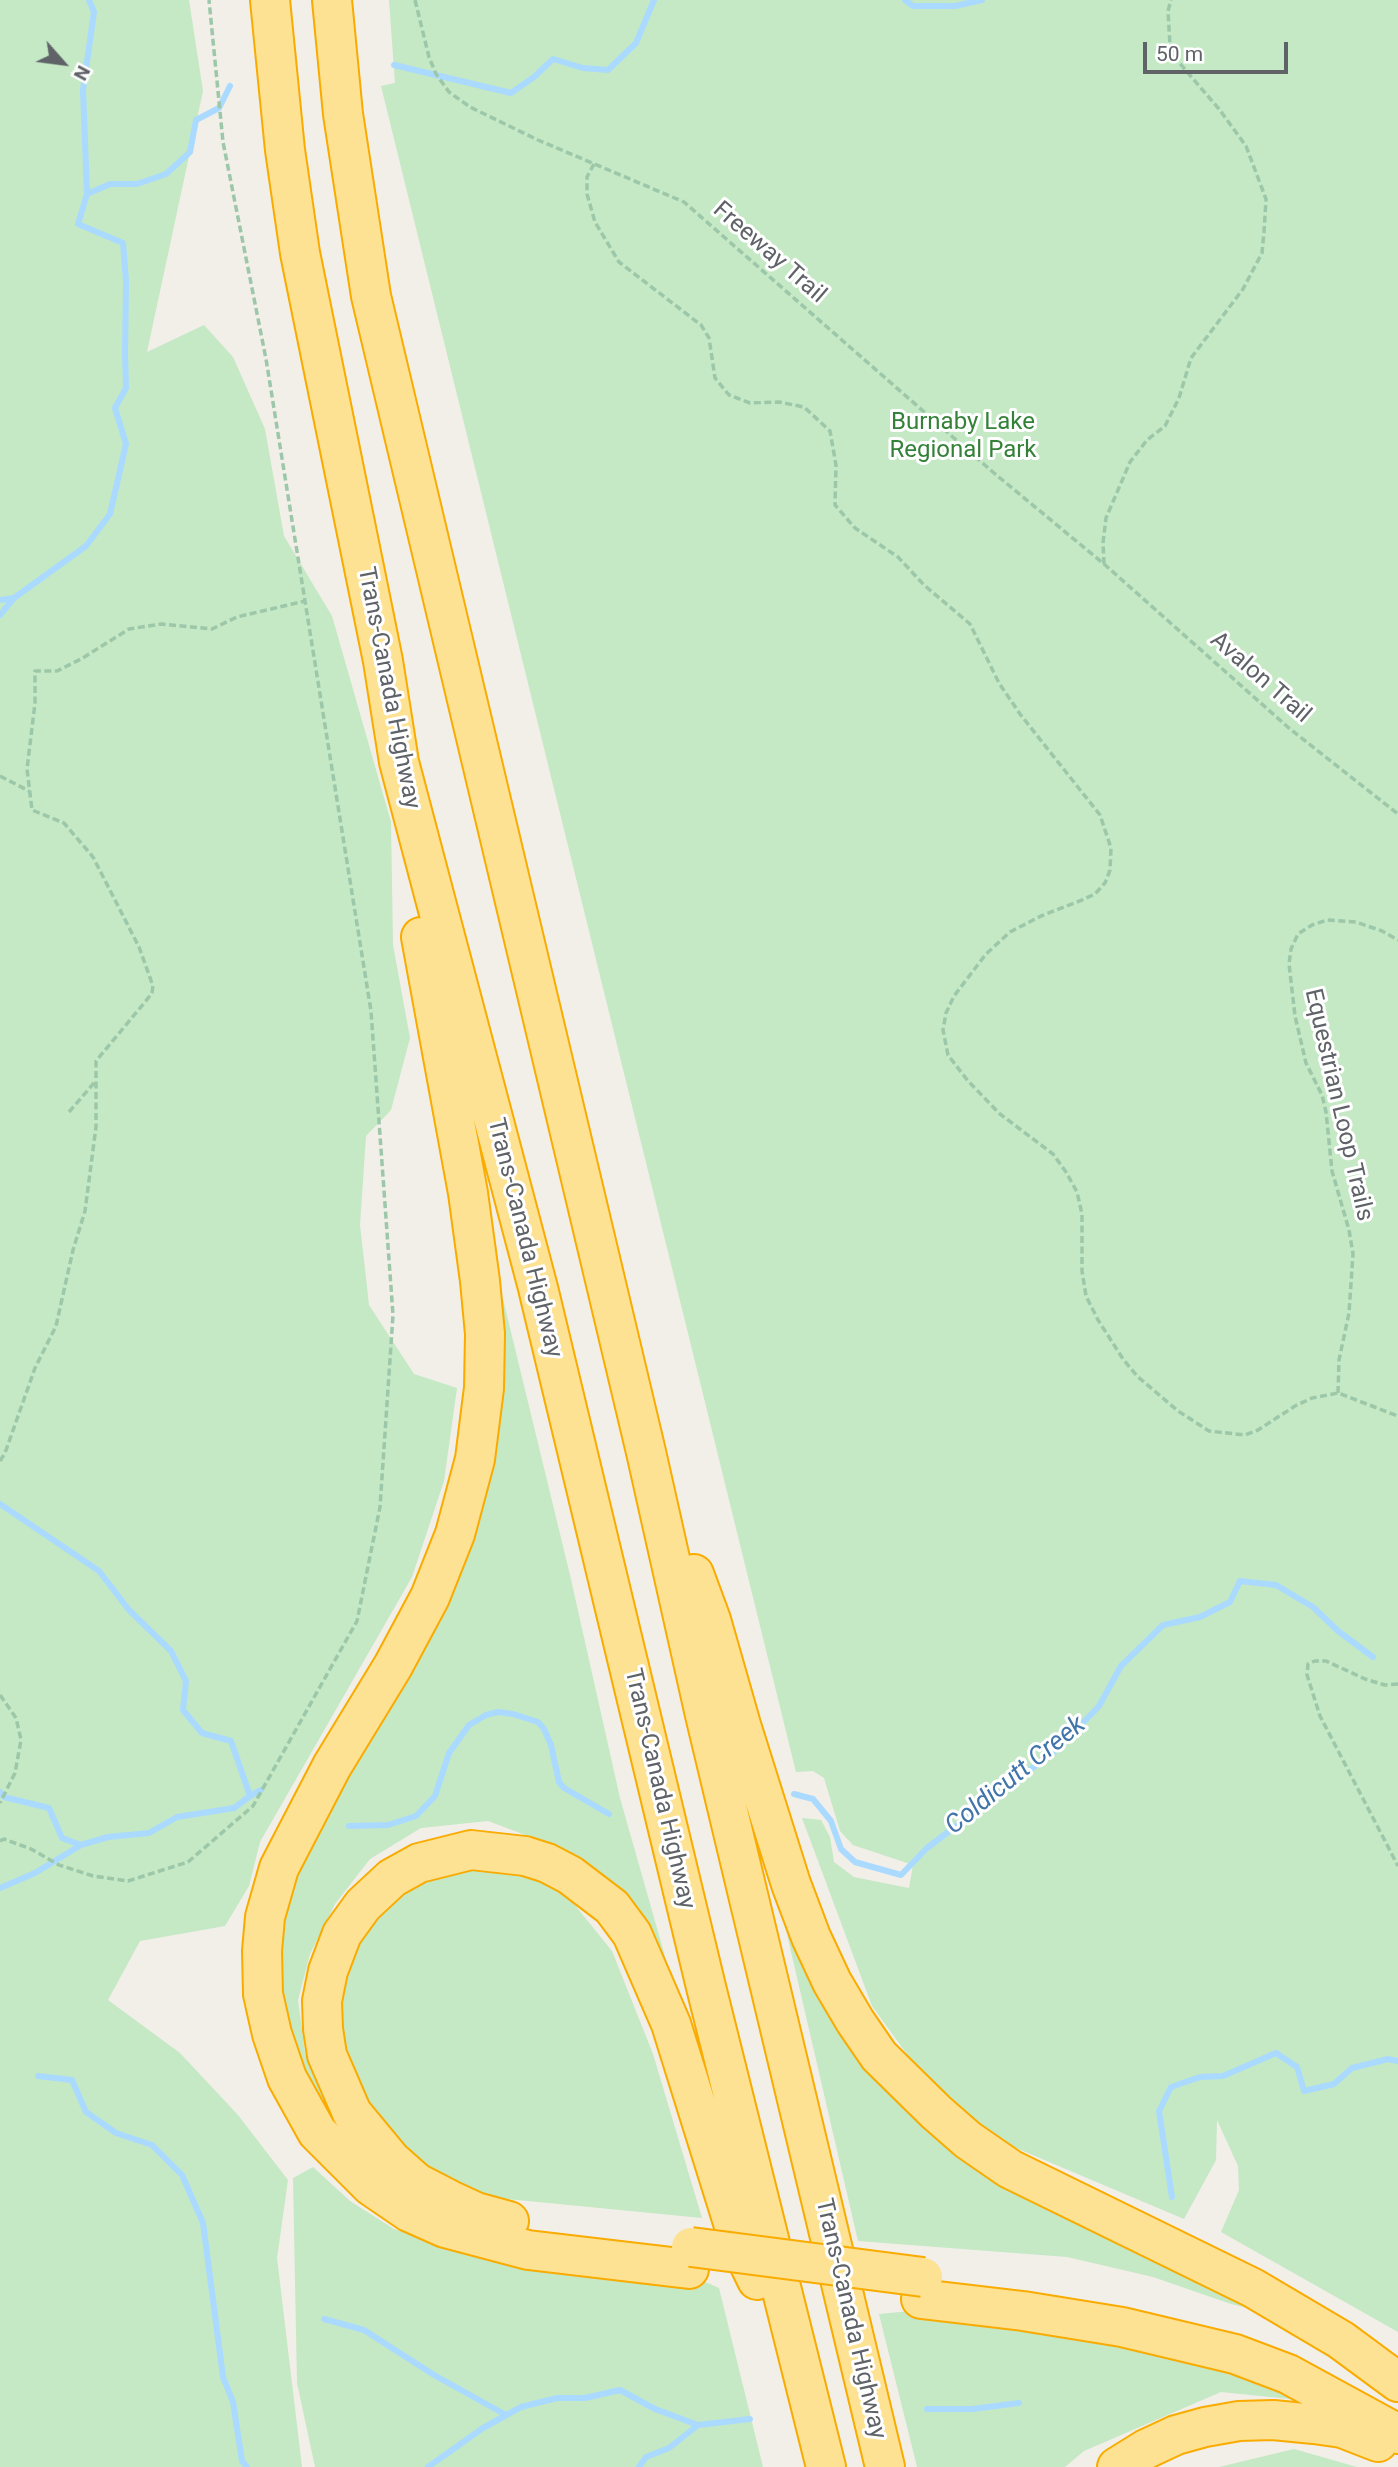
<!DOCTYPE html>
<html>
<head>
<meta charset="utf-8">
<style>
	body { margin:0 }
	#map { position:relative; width:1398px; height:2467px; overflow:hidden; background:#f1efe8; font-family:Roboto,sans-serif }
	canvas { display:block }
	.north { position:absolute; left:28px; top:28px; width:70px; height:70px; -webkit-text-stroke:5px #fff; paint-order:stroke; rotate:118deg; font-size:19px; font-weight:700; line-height:28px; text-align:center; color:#5f6368 }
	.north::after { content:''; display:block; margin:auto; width:24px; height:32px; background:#5f6368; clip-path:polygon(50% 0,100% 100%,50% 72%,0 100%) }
	.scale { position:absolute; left:1143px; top:42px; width:145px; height:32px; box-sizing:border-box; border:4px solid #5f6368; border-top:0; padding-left:9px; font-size:21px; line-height:24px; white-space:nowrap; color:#5f6368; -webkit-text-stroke:5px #fff; paint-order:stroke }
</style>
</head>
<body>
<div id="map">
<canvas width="1398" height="2467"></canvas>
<div class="north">N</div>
<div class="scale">50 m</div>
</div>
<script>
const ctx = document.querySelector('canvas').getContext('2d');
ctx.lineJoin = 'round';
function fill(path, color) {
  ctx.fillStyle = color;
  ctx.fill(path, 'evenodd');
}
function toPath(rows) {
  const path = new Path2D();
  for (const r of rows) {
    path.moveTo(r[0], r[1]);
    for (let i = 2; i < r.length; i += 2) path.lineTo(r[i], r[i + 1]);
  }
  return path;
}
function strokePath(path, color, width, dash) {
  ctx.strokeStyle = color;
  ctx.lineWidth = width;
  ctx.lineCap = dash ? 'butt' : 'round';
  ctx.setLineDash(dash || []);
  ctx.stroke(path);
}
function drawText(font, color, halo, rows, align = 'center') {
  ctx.font = font + ' Roboto,sans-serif';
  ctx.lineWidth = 6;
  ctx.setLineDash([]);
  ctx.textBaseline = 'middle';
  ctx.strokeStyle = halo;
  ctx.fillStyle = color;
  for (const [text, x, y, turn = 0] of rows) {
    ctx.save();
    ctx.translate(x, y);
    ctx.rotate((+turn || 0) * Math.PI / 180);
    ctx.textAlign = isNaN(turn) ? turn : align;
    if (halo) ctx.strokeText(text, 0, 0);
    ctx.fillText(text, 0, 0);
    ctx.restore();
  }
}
const green = toPath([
	[0,0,189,0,203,91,147,352,204,325,233,357,265,429,284,536,332,616,391,822,393,945,410,1038,391,1110,366,1136,360,1225,369,1305,414,1374,457,1388,444,1481,412,1577,260,1842,249,1886,225,1926,140,1941,108,2000,180,2053,238,2115,288,2180,277,2258,302,2467,0,2467],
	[389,0,1398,0,1398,2332,1221,2232,1239,2190,1238,2166,1217,2120,1216,2160,1184,2219,1009,2145,933,2090,872,2006,802,1818,821,1820,830,1837,834,1862,854,1877,909,1888,913,1865,853,1845,840,1831,824,1778,813,1771,796,1772,381,86,395,83],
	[496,1283,502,1295,570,1575,620,1798,670,1974,582,1862,544,1842,488,1821,421,1828,370,1859,335,1904,310,1954,298,2000,305,2053,332,2113,367,2158,305,2097,269,1982,285,1879,448,1573],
	[468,1867,495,1868,530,1877,550,1886,574,1904,612,1951,653,2054,702,2218,497,2198,462,2186,411,2160,374,2118,347,2071,332,1987,344,1953,403,1889,436,1873],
	[783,1917,882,2084,1281,2316,1231,2304,1153,2277,1067,2257,858,2241],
	[313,2167,350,2201,394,2229,441,2243,701,2280,719,2288,763,2467,315,2467,297,2383,293,2178],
	[921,2310,1004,2321,1158,2353,1282,2383,1320,2402,1221,2392,1084,2451,1065,2467,917,2467,879,2314],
	[1294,2449,1357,2467,1219,2467]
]);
const stream = toPath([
	[905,0,913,6,955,6,982,0],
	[394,65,511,93,534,77,553,59,583,68,608,70,636,43,654,0],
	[87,194,83,90,94,12,89,0],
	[0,600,14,598,86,546,110,514,126,444,115,408,126,388,125,354,126,281,123,243,78,224,87,194,110,184,137,184,166,174,190,152,196,120,219,108,230,86],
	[0,615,14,598],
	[0,1504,99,1571,129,1610,171,1651,186,1681,183,1710,202,1733,231,1741,250,1796],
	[0,1792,4,1797,49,1808,62,1838,81,1845,108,1837,149,1833,177,1817,234,1808,250,1796,261,1790],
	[794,1794,813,1799,831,1821,841,1849,855,1862,901,1875,927,1848,1060,1747,1099,1706,1121,1666,1163,1625,1200,1617,1230,1602,1240,1581,1276,1585,1313,1607,1338,1631,1373,1657],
	[349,1826,388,1825,416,1816,435,1796,449,1753,469,1725,486,1715,498,1712,513,1714,538,1722,544,1729,551,1745,559,1782,564,1788,609,1814],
	[0,1888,35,1873,81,1845],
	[38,2076,72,2080,86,2112,116,2133,152,2145,182,2175,203,2223,223,2377,233,2402,242,2461,247,2467],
	[1172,2197,1159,2111,1171,2087,1200,2077,1223,2076,1276,2053,1297,2067,1304,2091,1334,2084,1352,2068,1388,2059,1398,2061],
	[324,2319,364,2330,434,2375,506,2415],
	[927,2409,972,2409,1019,2403],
	[428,2467,483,2428,521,2407,557,2398,585,2398,620,2390,655,2409,698,2425,750,2419],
	[639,2467,646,2457,669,2448,698,2425]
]);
const path = toPath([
	[415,0,429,57,436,74,449,92,470,107,538,140,684,202,994,473,1104,564,1290,729,1398,814],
	[594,164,587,177,587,194,595,222,619,262,701,325,709,338,715,378,729,395,750,403,779,402,804,407,830,431,836,465,835,505,855,528,898,557,924,585,970,624,999,683,1020,714,1100,815,1111,848,1110,870,1105,883,1095,894,1082,900,1041,916,1010,932,986,954,954,996,946,1013,943,1030,948,1055,968,1081,1000,1114,1053,1154,1066,1172,1077,1192,1082,1214,1082,1271,1086,1296,1098,1320,1123,1359,1137,1376,1178,1411,1209,1431,1245,1435,1258,1430,1295,1406,1312,1398,1338,1393,1398,1416],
	[1104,564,1103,543,1106,518,1130,462,1147,440,1165,426,1179,398,1191,358,1243,289,1262,253,1264,232,1266,199,1246,146,1219,109,1176,59,1170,45,1168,11,1171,0],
	[0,776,29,791],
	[69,1112,94,1083],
	[1338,1393,1339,1360,1349,1313,1353,1254,1349,1230,1332,1171,1326,1112,1322,1095,1306,1063,1295,1016,1289,964,1291,949,1298,934,1312,925,1327,920,1356,922,1382,931,1398,940],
	[0,1461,5,1453,35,1368,56,1326,73,1250,85,1211,96,1127,96,1061,145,1002,152,993,153,986,139,947,93,857,64,823,32,810,27,769,35,703,35,671,57,671,81,659,129,629,161,624,212,629,237,617,305,601],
	[1398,1684,1385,1685,1365,1679,1326,1661,1315,1661,1308,1664,1307,1675,1320,1716,1398,1866],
	[0,1695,16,1718,21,1740,15,1773,0,1803],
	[0,1841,4,1839,31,1849,59,1865,93,1876,128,1881,188,1862,253,1806,357,1621,380,1507,393,1315,371,1011,266,359,223,142,209,0]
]);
const highway = toPath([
	[270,0,285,150,300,253,383,661,399,762,538,1288,706,1987,826,2467],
	[332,0,343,114,371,296,646,1452,705,1715,885,2467],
	[421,937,468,1193,480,1281,485,1334,484,1388,475,1459,455,1534,430,1597,393,1666,332,1766,279,1868,265,1917,262,1951,263,1994,272,2034,287,2078,317,2132,371,2186,409,2212,445,2228,528,2250,689,2269],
	[694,1574,711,1620,741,1725,791,1884,811,1937,832,1982,855,2021,879,2056,936,2112,968,2140,1010,2169,1253,2288,1341,2340,1398,2382],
	[509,2221,476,2212,450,2200,417,2183,391,2160,352,2113,327,2055,323,2029,322,2001,328,1971,342,1934,363,1905,392,1878,419,1863,471,1850,525,1856,547,1863,570,1875,612,1907,632,1934,671,2024,740,2245,757,2280],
	[921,2299,1023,2311,1122,2327,1235,2354,1288,2374,1398,2434],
	[1117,2467,1146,2449,1176,2435,1205,2427,1239,2421,1273,2420,1314,2424,1342,2428,1378,2442]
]);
const highwayBridge = toPath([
	[691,2247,923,2277]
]);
const streetNames = [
	["Freeway Trail",769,253,41],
	["Avalon Trail",1260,678,41],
	["Trans-Canada Highway",388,688,79],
	["Equestrian Loop Trails",1338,1105,77],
	["Trans-Canada Highway",524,1238,76],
	["Trans-Canada Highway",659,1789,77],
	["Trans-Canada Highway",850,2319,77]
];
const parkNames = [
	["Burnaby Lake",963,423],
	["Regional Park",963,451]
];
const waterNames = [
	["Coldicutt Creek",1016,1776,-39]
];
fill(green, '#c5e8c5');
strokePath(stream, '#aadaff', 6);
strokePath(highway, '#f9ab00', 42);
strokePath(path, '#9cc7a9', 3.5, [7, 3.5]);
strokePath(highway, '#fde293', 38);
strokePath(highwayBridge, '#f9ab00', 42, []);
strokePath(highwayBridge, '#fde293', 38);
drawText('24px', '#5f6368', '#fff', streetNames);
drawText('24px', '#348238', '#fff', parkNames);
drawText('italic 26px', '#4174aa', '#fff', waterNames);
</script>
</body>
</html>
